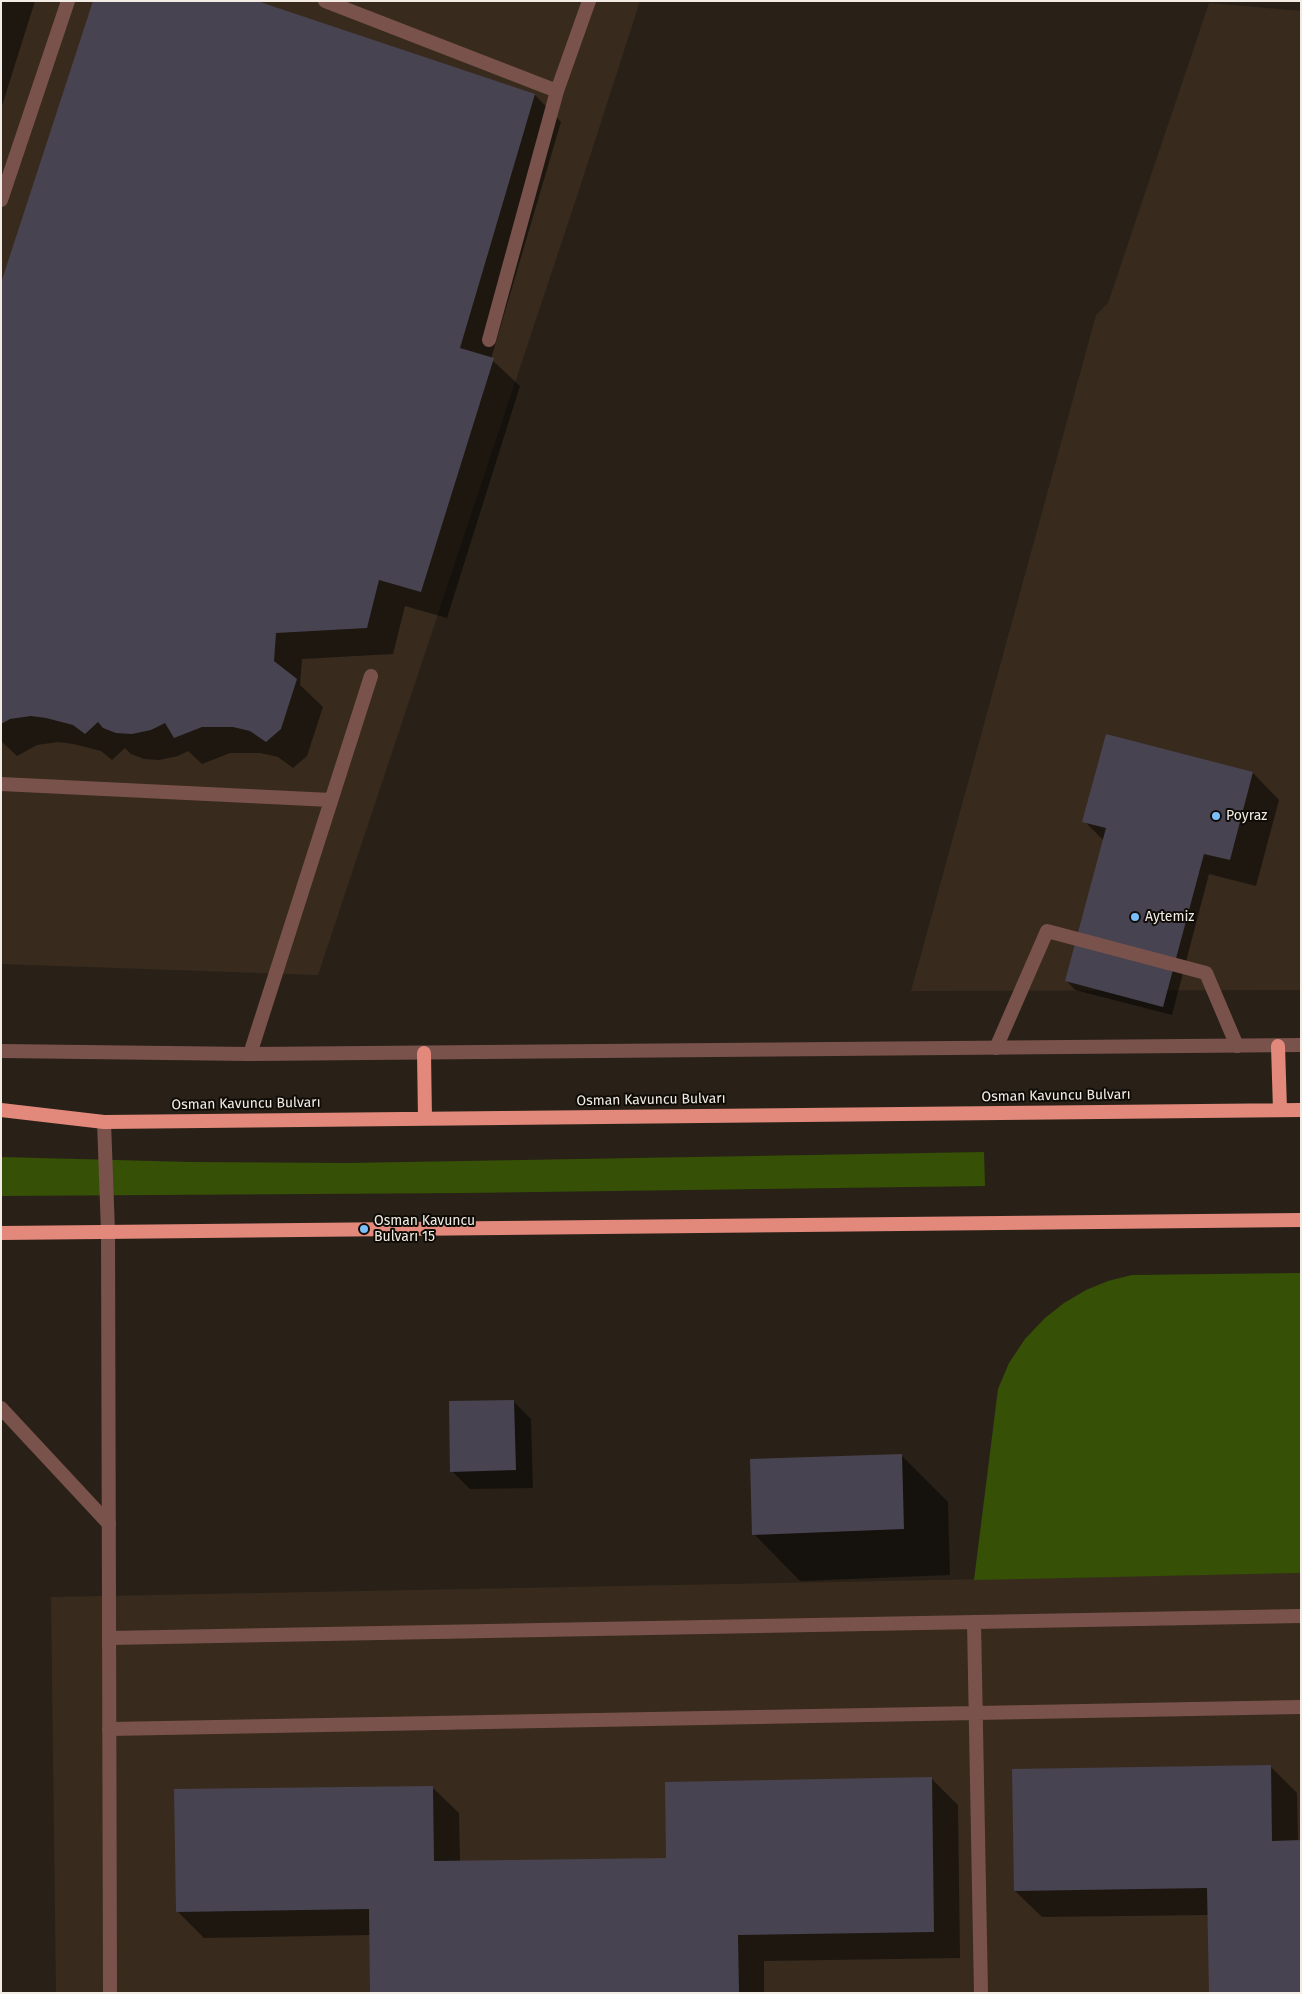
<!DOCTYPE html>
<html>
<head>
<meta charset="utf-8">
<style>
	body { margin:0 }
	#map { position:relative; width:1302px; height:1994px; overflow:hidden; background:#292117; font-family:"Fira Sans",sans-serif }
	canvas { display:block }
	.frame { position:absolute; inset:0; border:2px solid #f2ece5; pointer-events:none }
</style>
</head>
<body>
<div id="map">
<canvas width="1302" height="1994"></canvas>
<div class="frame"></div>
</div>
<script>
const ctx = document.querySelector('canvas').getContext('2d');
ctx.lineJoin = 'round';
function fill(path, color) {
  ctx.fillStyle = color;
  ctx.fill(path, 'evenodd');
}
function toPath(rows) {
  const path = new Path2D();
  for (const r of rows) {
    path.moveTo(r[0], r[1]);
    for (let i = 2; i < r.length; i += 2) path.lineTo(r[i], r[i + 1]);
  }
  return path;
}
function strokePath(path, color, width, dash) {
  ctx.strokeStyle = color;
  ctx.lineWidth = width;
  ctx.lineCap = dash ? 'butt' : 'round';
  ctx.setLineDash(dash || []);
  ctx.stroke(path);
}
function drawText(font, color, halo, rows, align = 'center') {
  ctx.font = font + ' "Fira Sans",sans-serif';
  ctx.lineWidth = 4;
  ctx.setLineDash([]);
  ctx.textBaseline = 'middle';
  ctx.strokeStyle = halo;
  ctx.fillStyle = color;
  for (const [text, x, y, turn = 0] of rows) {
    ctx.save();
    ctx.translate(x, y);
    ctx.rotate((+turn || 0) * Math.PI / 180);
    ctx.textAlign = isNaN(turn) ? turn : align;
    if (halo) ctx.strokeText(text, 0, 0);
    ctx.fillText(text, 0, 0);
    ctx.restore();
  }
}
const industrial = toPath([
	[1,1,640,1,581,184,318,975,1,964],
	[1209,3,1301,11,1301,990,911,991,1096,315,1108,303],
	[1301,1573,1301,1993,56,1993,51,1597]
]);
const green = toPath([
	[984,1152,985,1186,462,1193,1,1196,1,1157,191,1162,347,1163],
	[1301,1273,1301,1573,974,1580,998,1389,1009,1363,1025,1339,1045,1318,1064,1303,1086,1290,1108,1281,1132,1275]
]);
const shadow = toPath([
	[1,1,35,1,1,109],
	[253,1,535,95,561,122,491,359,520,386,447,618,405,606,393,654,302,659,300,685,323,707,307,756,293,768,278,757,260,753,230,753,202,764,188,751,178,756,159,760,144,759,131,754,125,748,112,760,101,751,73,744,58,742,37,745,17,756,1,741,1,287],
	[1253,773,1279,800,1256,886,1209,874,1172,1015,1075,990,1067,981,1104,841,1084,821],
	[513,1401,531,1419,533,1488,470,1489,452,1471],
	[901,1455,948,1502,950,1575,800,1581,754,1534],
	[1270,1766,1297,1793,1298,1841,1209,1915,1042,1917,1015,1891],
	[932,1779,958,1805,960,1958,764,1961,764,1993,371,1993,370,1935,204,1938,177,1911,432,1787,459,1813,460,1862,668,1859]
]);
const building = toPath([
	[93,1,257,1,535,94,460,348,494,358,421,592,379,580,367,628,276,633,274,661,297,679,281,729,266,742,250,731,233,727,202,727,174,738,165,723,151,730,132,734,116,733,103,728,98,722,85,734,73,725,46,718,31,716,10,719,1,724,1,283],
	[1106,734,1253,772,1230,860,1204,854,1163,1007,1065,981,1106,828,1082,822],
	[514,1400,516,1470,450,1472,449,1401],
	[902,1454,904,1529,752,1535,750,1459],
	[1271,1765,1272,1841,1301,1840,1301,1993,1209,1993,1207,1888,1014,1891,1012,1769],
	[932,1777,934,1932,738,1935,739,1993,370,1993,369,1909,176,1912,174,1789,433,1786,434,1861,666,1858,665,1782]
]);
const service = toPath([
	[325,1,557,91,589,1],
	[1,200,68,1],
	[489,340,557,91],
	[1,784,331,800],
	[996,1048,1047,931,1206,973,1237,1046],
	[250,1054,371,676]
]);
const minor = toPath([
	[1,1408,109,1524],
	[974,1622,981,1993],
	[109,1638,1301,1616],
	[109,1729,1301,1707]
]);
const tertiary = toPath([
	[1,1051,250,1054,1301,1045],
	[104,1122,108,1232,110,1993]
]);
const trunk = toPath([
	[1278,1046,1280,1110],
	[424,1053,425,1119],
	[1,1110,104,1122,1301,1110],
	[1,1233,1301,1220]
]);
const markers = [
	[1216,816,5,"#7cbef9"],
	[1135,917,5,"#7cbef9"],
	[364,1229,5,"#7cbef9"]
];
const poiNames = [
	["Poyraz",1226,816],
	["Aytemiz",1145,917],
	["Osman Kavuncu",374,1221],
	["Bulvarı 15",374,1237]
];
const streetNames = [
	["Osman Kavuncu Bulvarı",1056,1096,-1],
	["Osman Kavuncu Bulvarı",651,1100,-1],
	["Osman Kavuncu Bulvarı",246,1104,-1]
];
fill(industrial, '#382b1e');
fill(green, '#365106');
fill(shadow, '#0007');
fill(building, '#484350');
strokePath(service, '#7a524c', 14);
strokePath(minor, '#7a524c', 14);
strokePath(tertiary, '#7a524c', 14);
strokePath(trunk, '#e2897c', 14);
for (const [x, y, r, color] of markers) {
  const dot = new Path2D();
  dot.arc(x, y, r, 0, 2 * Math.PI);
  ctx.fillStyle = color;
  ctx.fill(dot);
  strokePath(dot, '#0f0c07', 2);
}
drawText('14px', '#f2ece5', '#0f0c07', poiNames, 'left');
drawText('14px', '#f2ece5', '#0f0c07', streetNames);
</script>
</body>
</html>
